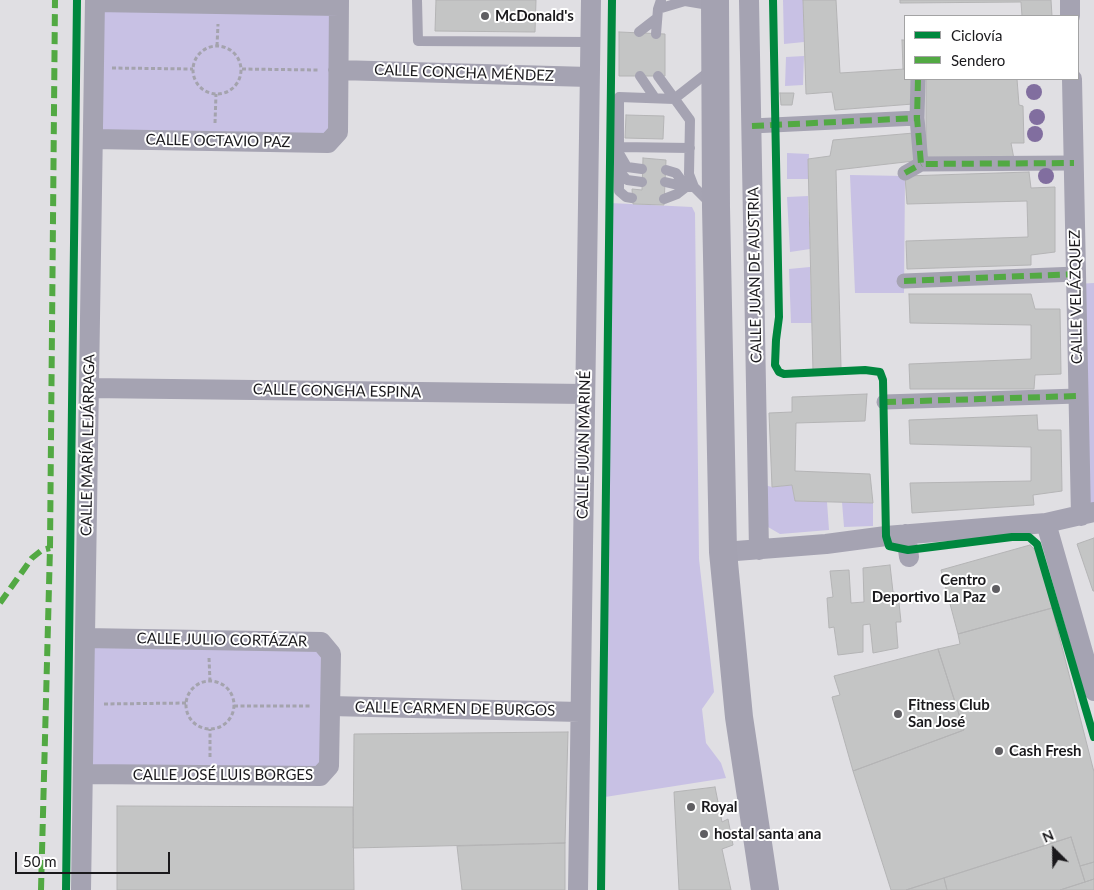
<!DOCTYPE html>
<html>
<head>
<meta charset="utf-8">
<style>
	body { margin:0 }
	#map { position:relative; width:1094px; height:890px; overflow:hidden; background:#e0dfe3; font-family:Lato,sans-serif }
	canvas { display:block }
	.legend { position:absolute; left:904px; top:15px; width:175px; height:65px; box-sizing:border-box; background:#fff; border:1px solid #a3a3a4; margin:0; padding:6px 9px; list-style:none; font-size:15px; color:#1a191c }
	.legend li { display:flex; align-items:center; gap:10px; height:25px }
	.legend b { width:25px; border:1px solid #a3a3a4 }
	.north { position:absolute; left:1029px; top:825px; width:50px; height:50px; -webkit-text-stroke:4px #fff; paint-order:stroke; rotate:337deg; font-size:14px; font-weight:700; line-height:20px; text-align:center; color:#1a191c }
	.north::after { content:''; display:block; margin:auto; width:18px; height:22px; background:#1a191c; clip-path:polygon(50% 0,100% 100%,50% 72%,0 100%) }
	.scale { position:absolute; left:15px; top:852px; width:155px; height:22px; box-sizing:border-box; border:2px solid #1a191c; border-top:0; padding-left:6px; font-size:15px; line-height:18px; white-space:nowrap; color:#1a191c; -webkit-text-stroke:4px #fff; paint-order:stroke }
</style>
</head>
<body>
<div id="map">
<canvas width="1094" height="890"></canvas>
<ul class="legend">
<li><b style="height:6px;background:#00873e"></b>Ciclovía</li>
<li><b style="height:6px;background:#52a943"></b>Sendero</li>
</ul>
<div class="north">N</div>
<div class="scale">50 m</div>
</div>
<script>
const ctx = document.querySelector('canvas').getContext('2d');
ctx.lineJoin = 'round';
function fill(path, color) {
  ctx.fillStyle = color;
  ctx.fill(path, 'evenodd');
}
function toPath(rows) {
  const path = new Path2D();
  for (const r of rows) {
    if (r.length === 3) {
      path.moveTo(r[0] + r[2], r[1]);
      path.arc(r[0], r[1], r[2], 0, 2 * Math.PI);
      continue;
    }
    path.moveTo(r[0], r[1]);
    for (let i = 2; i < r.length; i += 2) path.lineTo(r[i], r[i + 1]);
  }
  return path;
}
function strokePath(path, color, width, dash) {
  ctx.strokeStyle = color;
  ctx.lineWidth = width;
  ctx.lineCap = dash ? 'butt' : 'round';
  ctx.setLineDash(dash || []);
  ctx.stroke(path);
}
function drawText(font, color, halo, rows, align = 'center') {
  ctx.font = font + ' Lato,sans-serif';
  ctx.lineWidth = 4;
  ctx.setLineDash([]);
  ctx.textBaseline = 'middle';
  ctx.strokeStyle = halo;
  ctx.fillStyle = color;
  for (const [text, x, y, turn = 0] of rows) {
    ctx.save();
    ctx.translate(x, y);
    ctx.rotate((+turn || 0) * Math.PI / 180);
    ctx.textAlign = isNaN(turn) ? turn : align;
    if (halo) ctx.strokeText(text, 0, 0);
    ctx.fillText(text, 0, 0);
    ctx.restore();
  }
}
const green = toPath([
	[783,0,803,0,804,42,784,44],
	[95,2,339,6,328,143,93,139],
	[804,56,803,85,785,86,786,57],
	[787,153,809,154,808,179,787,179],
	[850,175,905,176,904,293,855,293],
	[808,196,810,249,790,252,787,197],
	[610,203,692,207,695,213,699,559,714,692,702,709,706,743,721,763,726,778,605,797],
	[810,267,812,323,791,323,789,269],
	[1094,283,1094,512,1081,516,1076,284],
	[764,485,772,487,792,485,795,501,827,502,829,530,780,534,768,527],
	[842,502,873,503,873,526,844,527],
	[85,638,321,642,329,766,83,774]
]);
const building = toPath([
	[436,0,536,0,535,32,435,31,436,0],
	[803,0,836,0,840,73,905,69,905,79,913,79,913,104,835,110,832,92,806,94,803,0],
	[900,0,1051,0,1052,16,1022,16,1021,2,900,3,900,0],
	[619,32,665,34,665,76,619,76,619,32],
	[902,40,905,40,905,69,903,69,902,40],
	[926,79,1017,79,1019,105,1023,106,1024,143,1011,143,1014,159,926,161,926,79],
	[780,93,794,93,792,105,781,105,780,93],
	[626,115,664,116,663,139,625,138,626,115],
	[914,133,914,161,836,170,841,368,813,373,808,159,830,156,833,140,914,133],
	[643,158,666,160,664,205,633,204,632,189,642,190,643,158],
	[1029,172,1031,188,1055,187,1055,252,1031,255,1031,265,907,269,906,241,1028,237,1027,201,907,204,905,176,1029,172],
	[909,294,1031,294,1035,309,1060,309,1061,374,1035,375,1034,389,910,389,909,364,1031,359,1031,325,910,323,909,294],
	[867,394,865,421,796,423,795,471,870,474,873,503,795,501,792,485,772,487,769,413,792,412,792,397,867,394],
	[1037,415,1038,430,1061,430,1062,491,1033,495,1034,505,912,513,910,483,1031,481,1031,447,910,444,909,420,1037,415],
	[1094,538,1094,591,1093,591,1077,544,1094,538],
	[1030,545,1034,549,1038,555,1052,608,958,634,941,570,1030,545],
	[890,565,893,592,898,593,901,622,896,622,898,648,873,653,870,624,863,625,863,652,838,655,834,627,829,628,827,598,833,597,830,571,849,570,851,603,864,602,863,568,890,565],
	[1052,608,1094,772,1094,862,1080,866,1071,837,906,890,891,890,853,771,964,730,938,649,960,644,958,634,1052,608],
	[938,649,964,730,853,771,832,697,840,695,834,676,938,649],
	[568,732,565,843,353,848,354,734,568,732],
	[715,787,722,822,728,819,733,845,722,849,731,890,679,890,674,792,715,787],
	[117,806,353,807,354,890,117,890,117,806],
	[1071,837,1085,882,1060,890,947,890,944,878,1071,837],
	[565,843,565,890,462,890,457,846,565,843],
	[1094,862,1094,879,1085,882,1080,866,1094,862],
	[944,878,947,890,906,890,944,878],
	[1094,879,1094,890,1060,890,1085,882,1094,879]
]);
const path = toPath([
	[217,70,24],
	[217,46,218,24],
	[112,68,193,69],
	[242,69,319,70],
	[215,123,216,94],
	[209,658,210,681],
	[210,705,24],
	[104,704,187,703],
	[234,706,312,706],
	[210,757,210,729]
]);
const service = toPath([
	[417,0,418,41,590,42],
	[658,9,685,1,703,4,712,9],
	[639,32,657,18],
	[656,34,658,9,661,0],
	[640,76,655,98],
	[658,76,690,120,689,174,694,187,711,204],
	[619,147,690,148],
	[620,155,627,167,642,169],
	[666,170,676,173,686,187],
	[619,171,627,180,642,182],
	[665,182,686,187],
	[632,198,626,197,619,191,619,97,674,99,711,70],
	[664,199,677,194,686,187,694,187]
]);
const pedestrian = toPath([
	[918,79,917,118,921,164,1074,163],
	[752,126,917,118],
	[905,173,921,164],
	[904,281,1076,274],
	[884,402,1078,396]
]);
const minor = toPath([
	[749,0,759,550],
	[1070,0,1070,16],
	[95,2,339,6],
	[338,70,589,77],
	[1072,79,1081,516],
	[93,139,328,143,338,132,339,0],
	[89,388,585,394],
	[1046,523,1094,691],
	[906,534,909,557],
	[723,552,826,544,886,536,1046,523,1094,512],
	[330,706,580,712],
	[83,774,320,776,329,766,331,654,321,642,85,638],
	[81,890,95,0],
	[578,890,591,0]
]);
const secondary = toPath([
	[715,0,716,207,723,552,739,717,765,890]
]);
const quiet = toPath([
	[918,79,917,118,921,164,1074,163],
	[752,126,917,118],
	[905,173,921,164],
	[904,281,1076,274],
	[884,402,1078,396],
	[0,603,32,558,42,550,50,548],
	[41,890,50,548,55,0]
]);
const cycleway = toPath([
	[773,0,779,317,776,340,775,365,779,372,784,374,865,370,880,372,883,380,886,536,889,546,908,550,1012,537,1029,537,1037,544,1094,737],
	[66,890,77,0],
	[601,890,612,0]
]);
const trees = [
	[1034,92],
	[1037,117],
	[1035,134],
	[1046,176]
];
const markers = [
	[485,16,5,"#5f5e62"],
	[996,589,5,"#5f5e62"],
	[898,714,5,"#5f5e62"],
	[999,751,5,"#5f5e62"],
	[691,807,5,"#5f5e62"],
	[704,834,5,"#5f5e62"]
];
const poiNames = [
	["McDonald's",495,16],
	["Centro",986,580,"right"],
	["Deportivo La Paz",986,597,"right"],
	["Fitness Club",908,705],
	["San José",908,722],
	["Cash Fresh",1009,751],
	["Royal",701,807],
	["hostal santa ana",714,834]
];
const streetNames = [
	["CALLE CONCHA MÉNDEZ",464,73,2],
	["CALLE OCTAVIO PAZ",218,141,1],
	["CALLE JUAN DE AUSTRIA",755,275,-91],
	["CALLE VELÁZQUEZ",1076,297,-91],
	["CALLE CONCHA ESPINA",337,391,1],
	["CALLE MARÍA LEJÁRRAGA",88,445,-89],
	["CALLE JUAN MARINÉ",584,445,-89],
	["CALLE JULIO CORTÁZAR",222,640,1],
	["CALLE CARMEN DE BURGOS",455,709,1],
	["CALLE JOSÉ LUIS BORGES",223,775]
];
fill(green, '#c8c1e4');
fill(building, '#c4c5c5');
strokePath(building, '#b4b4b5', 1);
strokePath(path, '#a4a3ad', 3, [4, 2.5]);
strokePath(service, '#a5a3b2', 10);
strokePath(pedestrian, '#a5a3b2', 15);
strokePath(minor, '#a5a3b2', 20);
strokePath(secondary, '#a4a2b1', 28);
strokePath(quiet, '#52a943', 6, [12, 6]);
strokePath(cycleway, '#00873e', 8);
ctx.fillStyle = '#816e9f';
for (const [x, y] of trees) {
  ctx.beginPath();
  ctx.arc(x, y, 8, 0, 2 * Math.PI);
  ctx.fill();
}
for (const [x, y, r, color] of markers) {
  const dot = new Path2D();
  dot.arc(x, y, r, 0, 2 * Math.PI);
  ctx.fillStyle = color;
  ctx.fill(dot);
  strokePath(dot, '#fff', 2);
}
drawText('bold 15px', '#1a191c', '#fff', poiNames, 'left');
drawText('15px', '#1a191c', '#fff', streetNames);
</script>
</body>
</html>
